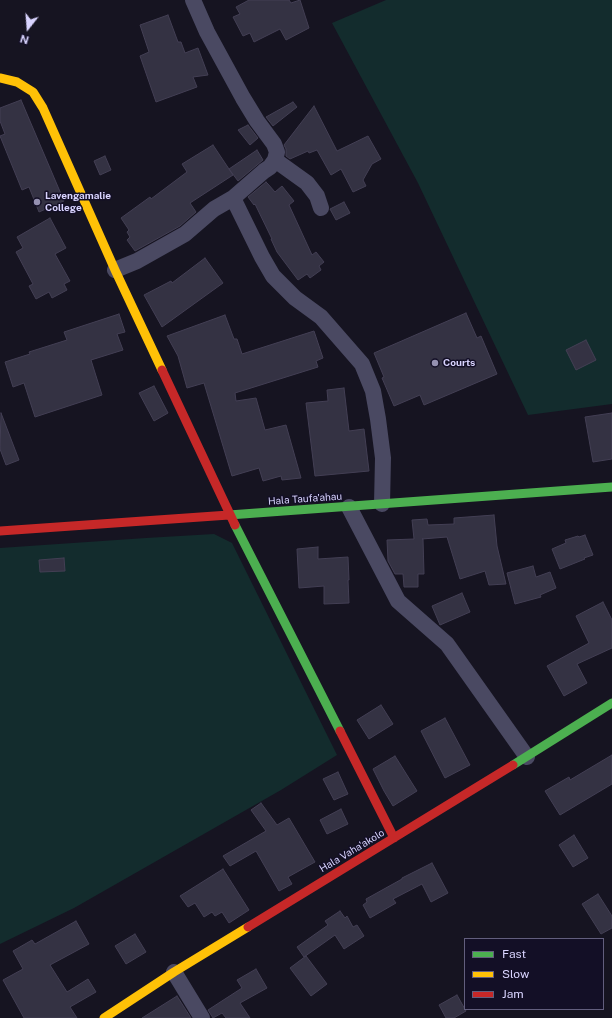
<!DOCTYPE html>
<html>
<head>
<meta charset="utf-8">
<style>
	body { margin:0 }
	#map { position:relative; width:612px; height:1018px; overflow:hidden; background:#161421; font-family:"Public Sans",sans-serif }
	canvas { display:block }
	.legend { position:absolute; left:464px; top:938px; width:140px; height:72px; box-sizing:border-box; background:#130f26; border:1px solid #625e7d; margin:0; padding:5px 7px; list-style:none; font-size:12px; color:#d9d4ff }
	.legend li { display:flex; align-items:center; gap:8px; height:20px }
	.legend b { width:20px; border:1px solid #625e7d }
	.north { position:absolute; left:8px; top:8px; width:40px; height:40px; -webkit-text-stroke:3px #130f26; paint-order:stroke; rotate:197deg; font-size:11px; font-weight:700; line-height:16px; text-align:center; color:#d9d4ff }
	.north::after { content:''; display:block; margin:auto; width:14px; height:18px; background:#d9d4ff; clip-path:polygon(50% 0,100% 100%,50% 72%,0 100%) }
</style>
</head>
<body>
<div id="map">
<canvas width="612" height="1018"></canvas>
<ul class="legend">
<li><b style="height:5px;background:#4caf50"></b>Fast</li>
<li><b style="height:5px;background:#ffc107"></b>Slow</li>
<li><b style="height:5px;background:#c62828"></b>Jam</li>
</ul>
<div class="north">N</div>
</div>
<script>
const ctx = document.querySelector('canvas').getContext('2d');
ctx.lineJoin = 'round';
function fill(path, color) {
  ctx.fillStyle = color;
  ctx.fill(path, 'evenodd');
}
function toPath(rows) {
  const path = new Path2D();
  for (const r of rows) {
    path.moveTo(r[0], r[1]);
    for (let i = 2; i < r.length; i += 2) path.lineTo(r[i], r[i + 1]);
  }
  return path;
}
function strokePath(path, color, width, dash) {
  ctx.strokeStyle = color;
  ctx.lineWidth = width;
  ctx.lineCap = dash ? 'butt' : 'round';
  ctx.setLineDash(dash || []);
  ctx.stroke(path);
}
function drawText(font, color, halo, rows, align = 'center') {
  ctx.font = font + ' "Public Sans",sans-serif';
  ctx.lineWidth = 3;
  ctx.setLineDash([]);
  ctx.textBaseline = 'middle';
  ctx.strokeStyle = halo;
  ctx.fillStyle = color;
  for (const [text, x, y, turn = 0] of rows) {
    ctx.save();
    ctx.translate(x, y);
    ctx.rotate((+turn || 0) * Math.PI / 180);
    ctx.textAlign = isNaN(turn) ? turn : align;
    if (halo) ctx.strokeText(text, 0, 0);
    ctx.fillText(text, 0, 0);
    ctx.restore();
  }
}
const green = toPath([
	[386,0,612,0,612,404,528,415,418,183,332,23],
	[214,534,232,543,337,755,281,790,74,908,0,944,0,548,146,538]
]);
const building = toPath([
	[249,0,289,0,291,3,300,0,309,28,286,40,280,29,254,42,250,33,243,36,233,17,240,14,236,7,249,0],
	[168,15,178,42,181,42,185,53,198,48,208,75,193,77,197,87,156,102,140,56,149,52,140,25,168,15],
	[21,100,64,201,39,212,29,187,22,190,0,136,5,134,0,121,0,108,21,100],
	[293,102,297,107,273,126,266,117,293,102],
	[314,106,337,151,368,136,381,159,372,164,363,180,366,186,353,192,341,169,331,175,317,150,309,153,308,151,290,159,286,156,286,149,284,145,314,106],
	[248,125,258,138,250,145,238,130,248,125],
	[213,145,233,175,190,203,196,212,180,226,135,251,127,240,130,237,127,232,129,230,121,218,150,197,151,199,187,172,182,164,213,145],
	[257,150,263,160,238,181,229,169,257,150],
	[105,156,111,170,100,175,94,161,105,156],
	[266,182,268,184,275,192,282,186,294,201,289,205,312,255,316,252,324,262,319,266,321,270,310,278,307,274,298,280,277,252,271,239,272,239,255,204,254,205,248,197,266,182],
	[344,202,350,213,336,220,330,209,344,202],
	[50,218,66,248,55,254,70,281,64,284,67,290,52,298,49,292,36,299,29,286,33,284,16,252,23,248,17,237,50,218],
	[205,258,223,283,162,327,144,295,171,281,172,283,205,258],
	[466,313,477,338,481,336,497,374,424,405,420,395,394,406,382,378,384,377,374,353,466,313],
	[119,314,125,332,117,334,123,350,91,360,102,395,35,417,24,383,13,387,5,362,30,354,29,352,67,340,64,332,119,314],
	[225,315,234,339,237,339,242,354,314,331,323,358,316,361,318,367,235,393,236,401,256,398,265,430,286,425,301,478,282,480,281,476,263,481,259,468,232,476,204,383,187,388,178,356,167,336,225,315],
	[586,340,596,360,576,370,566,350,586,340],
	[154,386,168,413,154,421,139,393,154,386],
	[344,388,349,431,364,429,369,471,315,476,306,403,328,401,327,390,344,388],
	[1,413,19,460,6,465,0,449,1,413],
	[612,413,612,459,593,462,585,417,612,413],
	[494,515,497,546,506,584,489,585,485,571,460,579,447,537,422,539,423,539,424,574,418,574,418,587,404,587,403,574,395,574,388,561,387,540,414,539,412,520,427,519,428,525,454,524,454,518,494,515],
	[585,535,593,555,584,558,585,559,560,569,552,549,566,543,565,540,578,536,579,537,585,535],
	[318,547,318,559,348,557,349,580,348,580,349,603,324,604,324,586,299,588,297,549,318,547],
	[64,558,65,571,40,572,39,560,64,558],
	[533,566,536,577,550,572,556,588,540,595,541,597,515,604,507,573,533,566],
	[462,593,470,612,440,625,432,606,462,593],
	[603,602,612,620,612,648,577,664,587,683,564,696,547,666,589,643,576,616,603,602],
	[381,705,393,724,369,739,357,720,381,705],
	[445,718,470,765,445,778,421,731,445,718],
	[612,755,612,784,560,815,545,791,569,777,570,780,612,755],
	[395,756,417,791,393,806,384,791,373,769,395,756],
	[338,772,348,794,334,800,323,779,338,772],
	[261,803,277,825,289,818,315,862,288,877,292,884,279,891,256,851,230,866,223,856,266,831,251,810,261,803],
	[341,809,348,824,327,834,320,820,341,809],
	[574,835,588,858,573,867,559,845,574,835],
	[432,863,448,893,431,902,422,884,393,899,396,903,370,918,363,905,367,902,366,899,402,879,402,878,432,863],
	[223,869,249,910,229,923,222,912,215,916,212,912,204,917,195,903,188,907,180,896,223,869],
	[598,894,612,916,612,928,601,934,582,904,598,894],
	[340,911,345,918,347,916,353,927,357,925,364,936,344,949,335,935,304,957,297,947,328,925,325,921,340,911],
	[76,921,89,944,50,965,67,992,88,979,96,992,70,1007,77,1018,24,1018,3,980,23,969,13,951,32,940,35,944,76,921],
	[135,934,146,952,126,964,115,946,135,934],
	[306,956,327,984,311,996,290,968,306,956],
	[256,969,267,988,240,1003,250,1018,226,1018,222,1013,213,1018,208,1010,242,988,237,980,256,969],
	[457,995,466,1011,454,1018,446,1018,439,1005,457,995],
	[177,996,191,1018,142,1018,177,996]
]);
const street = toPath([
	[275,160,307,183,317,196,321,208],
	[233,198,262,257,273,276,295,298,321,317,362,364,373,391,378,419,383,458,382,504],
	[115,270,137,261,185,234,214,209,233,198,264,171,270,167,275,160,277,152,274,144,257,121,243,98,207,32,193,0],
	[349,507,398,601,447,644,527,757],
	[174,972,202,1018]
]);
const fast = toPath([
	[229,515,612,487],
	[235,525,340,731],
	[513,765,612,703]
]);
const slow = toPath([
	[0,78,17,82,33,92,43,108,115,270,162,370],
	[104,1018,174,972,248,927]
]);
const jam = toPath([
	[162,370,235,525],
	[0,531,229,515],
	[340,731,394,838],
	[248,927,513,765]
]);
const markers = [
	[37,202,4,"#9591b1"],
	[435,363,4,"#9591b1"]
];
const poiNames = [
	["Lavengamalie",45,196],
	["College",45,208],
	["Courts",443,363]
];
const streetNames = [
	["Hala Taufa'ahau",305,499,-4],
	["Hala Vaha'akolo",352,851,-31]
];
fill(green, '#132c2d');
fill(building, '#343243');
strokePath(building, '#433f54', 1);
strokePath(street, '#4a4962', 16);
strokePath(fast, '#4caf50', 9);
strokePath(slow, '#ffc107', 9);
strokePath(jam, '#c62828', 9);
for (const [x, y, r, color] of markers) {
  const dot = new Path2D();
  dot.arc(x, y, r, 0, 2 * Math.PI);
  ctx.fillStyle = color;
  ctx.fill(dot);
  strokePath(dot, '#130f26', 1.5);
}
drawText('bold 10px', '#d9d4ff', '#130f26', poiNames, 'left');
drawText('10px', '#d9d4ff', '#130f26', streetNames);
</script>
</body>
</html>
